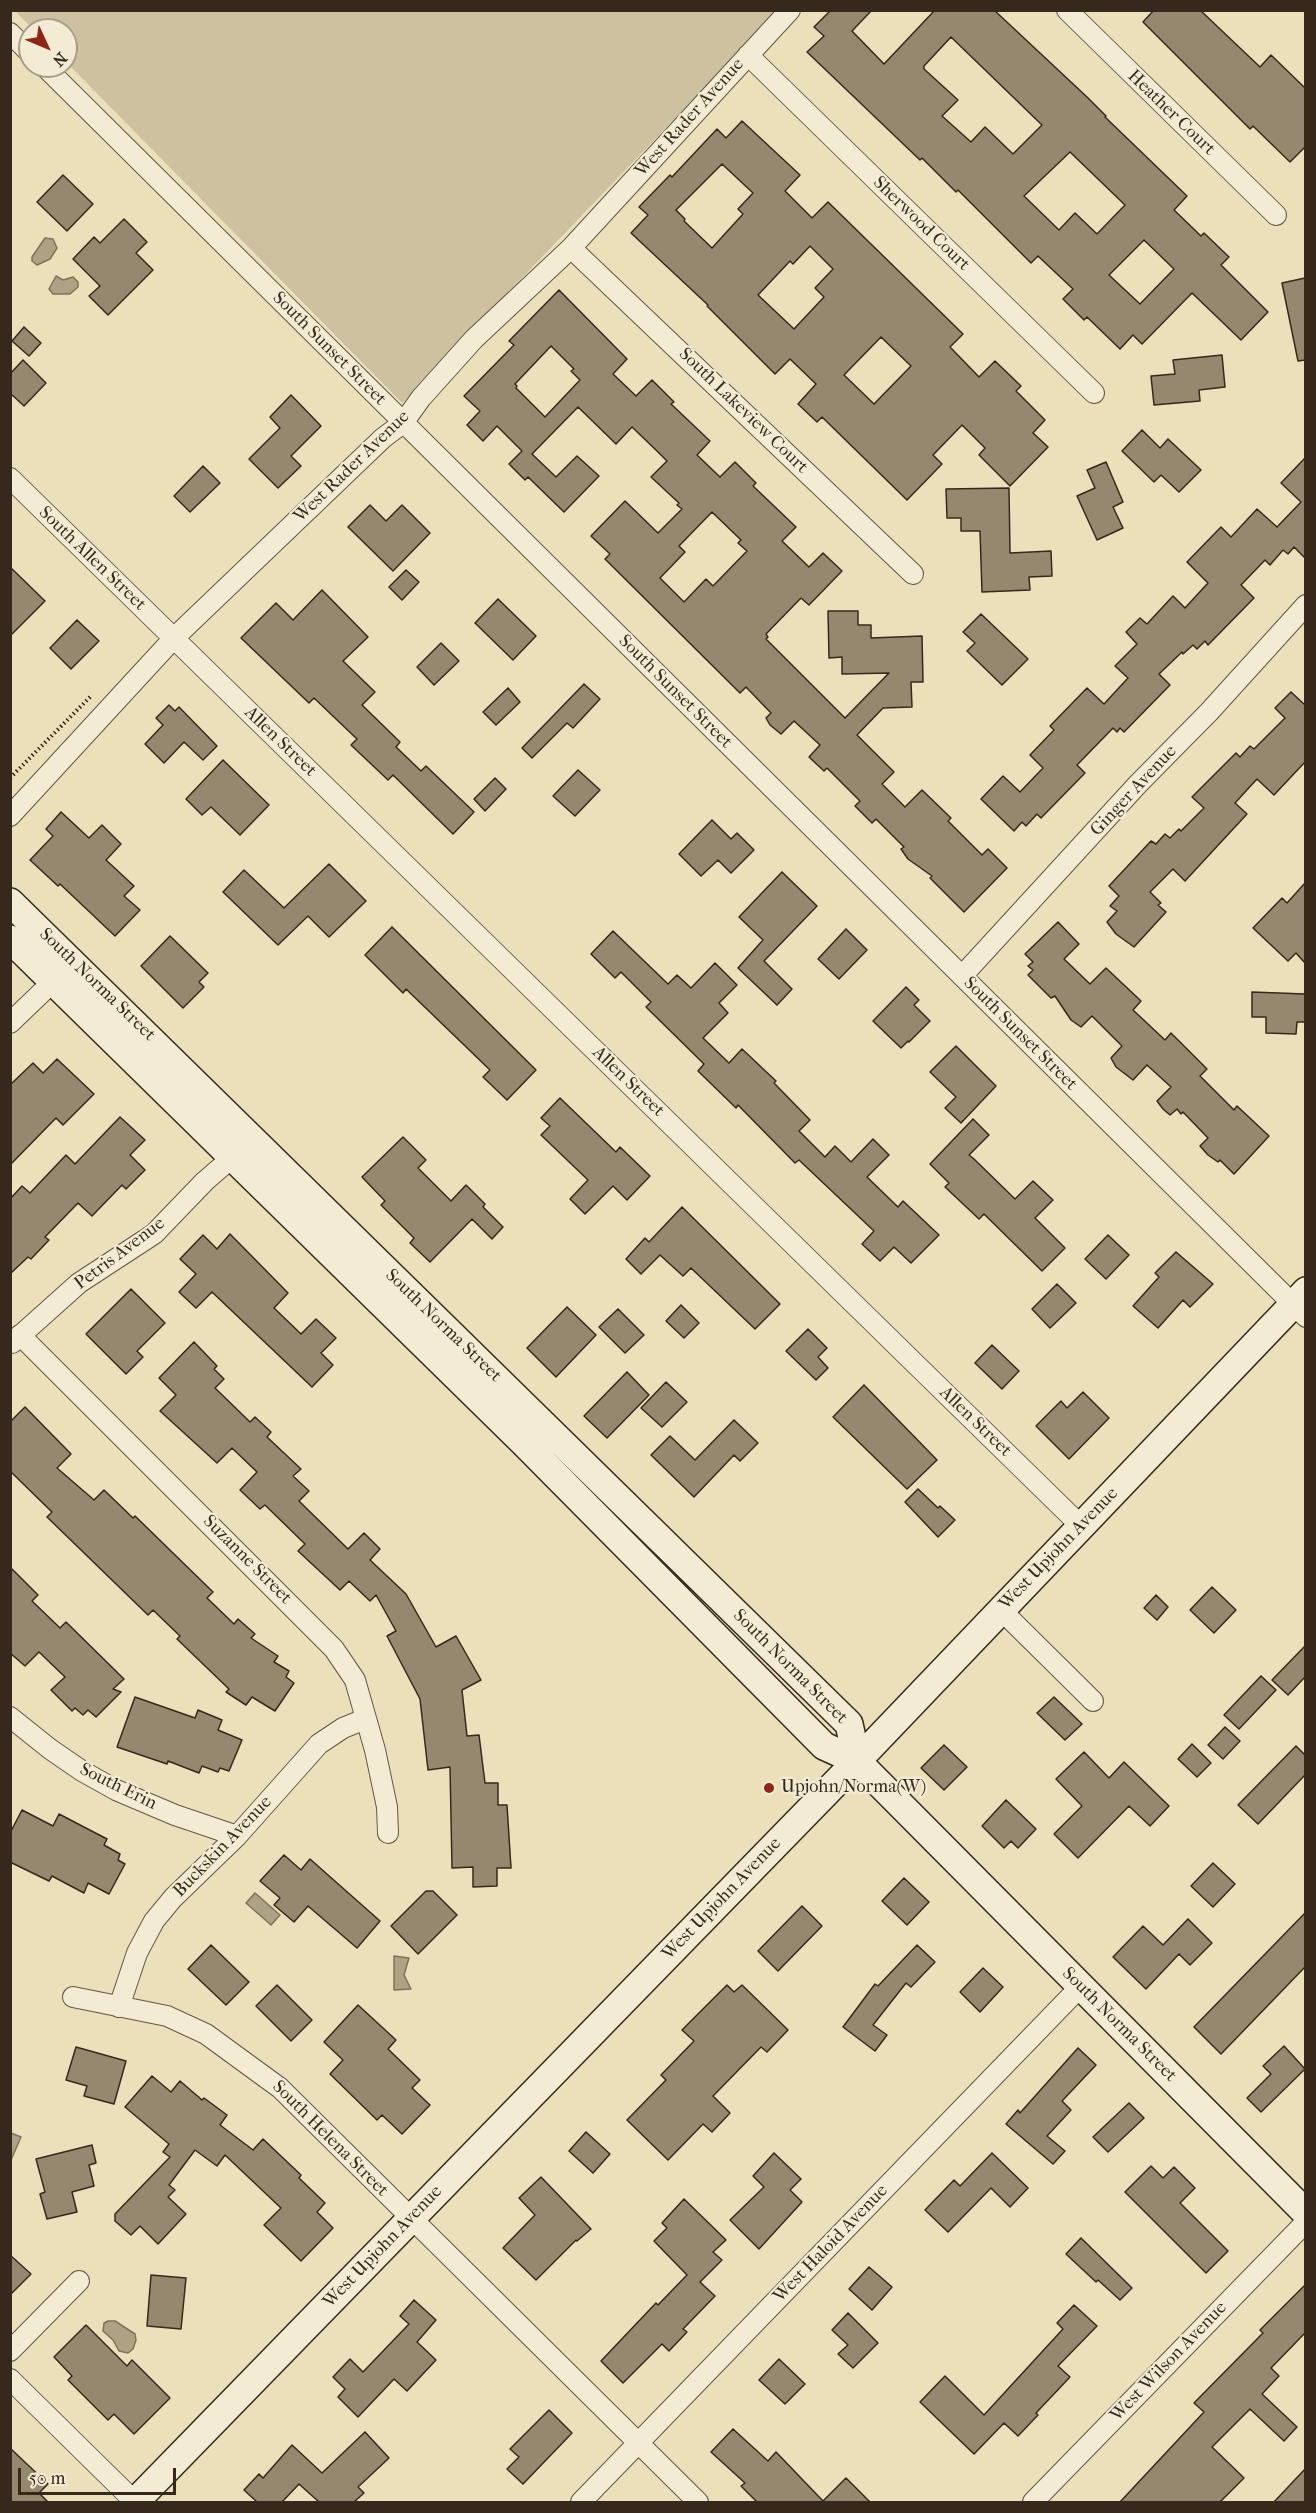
<!DOCTYPE html>
<html>
<head>
<meta charset="utf-8">
<style>
	body { margin:0 }
	#map { position:relative; width:1316px; height:2513px; overflow:hidden; background:#ece0bb; font-family:"IM FELL French Canon",serif }
	canvas { display:block }
	.frame { position:absolute; inset:0; border:12px solid #36291c; pointer-events:none }
	.north { position:absolute; left:18px; top:18px; width:60px; height:60px; box-sizing:border-box; background:#f3ebd3; border:2px solid #a79d8a; border-radius:50%; rotate:134deg; font-size:16px; font-weight:700; line-height:24px; text-align:center; color:#36291c }
	.north::after { content:''; display:block; margin:auto; width:21px; height:27px; background:#8f2418; clip-path:polygon(50% 0,100% 100%,50% 72%,0 100%) }
	.scale { position:absolute; left:18px; top:2468px; width:158px; height:27px; box-sizing:border-box; border:3px solid #36291c; border-top:0; padding-left:8px; font-size:18px; line-height:21px; white-space:nowrap; color:#36291c; -webkit-text-stroke:4px #f3ebd3; paint-order:stroke }
</style>
</head>
<body>
<div id="map">
<canvas width="1316" height="2513"></canvas>
<div class="frame"></div>
<div class="north">N</div>
<div class="scale">50 m</div>
</div>
<script>
const ctx = document.querySelector('canvas').getContext('2d');
ctx.lineJoin = 'round';
function fill(path, color) {
  ctx.fillStyle = color;
  ctx.fill(path, 'evenodd');
}
function toPath(rows) {
  const path = new Path2D();
  for (const r of rows) {
    path.moveTo(r[0], r[1]);
    for (let i = 2; i < r.length; i += 2) path.lineTo(r[i], r[i + 1]);
  }
  return path;
}
function strokePath(path, color, width, dash) {
  ctx.strokeStyle = color;
  ctx.lineWidth = width;
  ctx.lineCap = dash ? 'butt' : 'round';
  ctx.setLineDash(dash || []);
  ctx.stroke(path);
}
function drawText(font, color, halo, rows, align = 'center') {
  ctx.font = font + ' "IM FELL French Canon",serif';
  ctx.lineWidth = 4.5;
  ctx.setLineDash([]);
  ctx.textBaseline = 'middle';
  ctx.strokeStyle = halo;
  ctx.fillStyle = color;
  for (const [text, x, y, turn = 0] of rows) {
    ctx.save();
    ctx.translate(x, y);
    ctx.rotate((+turn || 0) * Math.PI / 180);
    ctx.textAlign = isNaN(turn) ? turn : align;
    if (halo) ctx.strokeText(text, 0, 0);
    ctx.fillText(text, 0, 0);
    ctx.restore();
  }
}
const green = toPath([
	[15,11,778,11,402,403,66,62,66,30,34,30]
]);
const water = toPath([
	[45,238,53,239,57,248,50,259,37,265,32,261,32,257,45,238],
	[56,276,63,280,73,277,78,282,78,287,70,294,53,294,49,289,56,276],
	[255,1893,280,1915,271,1925,246,1903,255,1893],
	[394,1956,409,1958,404,1975,411,1989,394,1990,394,1956],
	[11,2133,21,2137,11,2160,11,2133],
	[108,2321,115,2321,135,2334,136,2340,133,2349,128,2353,119,2351,113,2340,103,2331,104,2323,108,2321]
]);
const building = toPath([
	[831,10,872,10,852,31,884,64,935,10,994,10,1087,97,1106,116,1105,117,1187,196,1174,210,1201,236,1204,233,1229,257,1221,265,1268,312,1241,340,1192,293,1142,344,1133,335,1120,349,1087,317,1084,320,1063,299,1073,289,1038,256,1031,263,958,190,956,192,922,158,920,160,807,52,824,36,814,27,831,10],
	[951,37,1042,125,1013,154,985,127,971,142,942,116,958,100,924,69,924,66,951,37],
	[1070,152,1125,205,1097,234,1075,213,1059,230,1024,196,1070,152],
	[1144,240,1174,269,1140,304,1109,275,1144,240],
	[1154,10,1200,10,1260,67,1271,55,1305,88,1305,147,1290,162,1253,126,1250,129,1143,22,1154,10],
	[742,121,800,175,785,191,812,218,828,202,963,334,950,347,979,377,995,361,1021,386,1016,391,1045,420,1033,433,1048,447,1010,486,979,455,985,448,962,425,933,455,942,464,907,500,822,417,817,422,798,404,816,384,790,359,775,374,707,306,708,305,631,233,648,215,639,207,670,175,672,177,717,129,726,138,742,121],
	[722,164,753,193,738,209,743,214,712,248,684,221,685,219,676,210,722,164],
	[810,246,833,269,815,288,824,297,794,329,758,295,790,261,793,264,810,246],
	[881,337,911,366,874,404,844,375,881,337],
	[63,175,93,204,67,231,37,202,63,175],
	[124,219,147,242,136,253,153,270,108,315,89,296,100,286,73,259,94,237,100,243,124,219],
	[1305,278,1305,360,1298,361,1282,283,1305,278],
	[559,290,627,359,613,374,636,396,652,380,674,402,671,404,710,441,697,455,720,477,735,462,756,483,753,486,796,527,782,541,809,567,823,553,842,571,809,605,801,598,766,634,768,637,766,639,845,718,889,673,842,674,842,657,829,658,828,611,858,611,858,625,871,625,871,638,922,636,923,682,911,682,912,707,883,708,857,735,894,772,882,784,905,807,922,790,951,818,948,821,982,855,988,849,1007,868,964,912,930,878,932,876,908,859,901,849,904,847,876,819,872,823,855,806,860,801,827,768,824,771,809,757,820,745,794,721,781,734,770,725,766,718,771,713,746,687,740,693,605,559,610,554,591,536,625,501,658,533,682,509,677,505,679,503,651,477,667,461,658,452,632,427,616,444,578,407,532,454,556,477,577,456,599,476,564,512,528,477,525,480,509,464,522,451,497,426,483,441,467,425,480,411,464,396,514,345,509,341,559,290],
	[551,346,574,369,571,371,580,380,545,417,516,388,517,386,515,384,551,346],
	[712,512,741,540,738,543,747,551,713,586,706,579,684,602,660,578,685,552,679,546,712,512],
	[24,327,41,343,29,356,12,341,24,327],
	[1222,355,1225,387,1199,390,1200,401,1154,405,1151,376,1175,374,1173,360,1222,355],
	[23,360,46,383,24,406,10,393,10,374,23,360],
	[291,395,321,426,291,456,301,466,278,488,249,459,280,428,270,417,291,395],
	[1142,430,1160,448,1168,439,1201,470,1179,492,1161,475,1154,482,1122,451,1142,430],
	[1305,458,1305,558,1294,547,1288,554,1283,550,1270,565,1265,560,1241,585,1254,598,1208,645,1205,641,1197,649,1193,645,1183,654,1182,652,1159,674,1170,685,1124,732,1120,728,1117,732,1113,728,1077,765,1085,773,1041,818,1037,814,1026,826,1022,822,1014,831,981,799,1003,776,1020,792,1043,768,1030,755,1054,730,1050,726,1087,688,1104,704,1128,678,1115,666,1137,644,1126,632,1140,618,1147,624,1173,596,1185,608,1208,583,1187,562,1221,527,1231,537,1257,509,1277,527,1301,502,1281,483,1305,458],
	[1106,462,1123,502,1113,507,1123,528,1097,540,1077,496,1095,488,1087,470,1106,462],
	[203,466,220,483,190,512,174,496,203,466],
	[1009,488,1010,553,1051,551,1052,576,1029,577,1030,590,982,592,980,531,961,531,961,518,947,518,946,489,1009,488],
	[370,505,386,521,402,505,430,533,393,571,348,527,370,505],
	[10,567,45,601,10,636,10,567],
	[406,570,419,582,402,600,389,587,406,570],
	[322,590,368,637,343,661,375,692,362,705,400,742,396,747,421,771,426,766,474,812,453,834,393,775,388,780,351,745,357,739,314,698,309,703,241,638,276,603,293,620,322,590],
	[498,599,536,636,513,660,475,623,498,599],
	[981,614,1028,659,1002,685,967,651,975,643,963,632,981,614],
	[77,620,99,641,71,669,50,648,77,620],
	[441,643,459,661,434,685,417,667,441,643],
	[584,684,600,699,573,728,567,723,532,758,522,748,584,684],
	[508,688,520,702,496,725,483,712,508,688],
	[1291,692,1305,705,1305,762,1274,795,1257,779,1235,803,1247,814,1185,881,1173,869,1150,892,1161,903,1158,905,1166,912,1134,947,1116,934,1107,922,1117,911,1110,906,1119,896,1109,886,1151,841,1156,844,1165,834,1170,838,1179,829,1181,831,1204,808,1192,797,1236,753,1240,757,1250,746,1254,749,1285,718,1275,708,1291,692],
	[169,705,175,711,179,707,217,746,203,760,184,742,164,763,145,744,163,725,156,718,169,705],
	[223,760,269,805,240,835,211,807,202,815,186,799,223,760],
	[578,770,600,790,575,816,553,796,578,770],
	[495,778,506,789,485,811,474,799,495,778],
	[61,812,89,838,102,825,121,844,106,860,134,886,124,896,140,910,115,936,60,884,58,886,30,860,53,836,46,829,61,812],
	[712,820,731,839,737,833,754,850,731,873,718,860,701,876,679,854,712,820],
	[329,864,366,901,329,937,308,916,278,945,223,892,244,870,284,908,329,864],
	[782,872,817,906,764,961,792,989,777,1005,738,968,763,940,739,917,782,872],
	[1305,883,1305,963,1296,953,1288,961,1253,928,1282,898,1287,903,1305,883],
	[1058,922,1079,944,1064,959,1090,984,1106,968,1141,1001,1133,1010,1165,1040,1171,1033,1207,1069,1200,1076,1234,1110,1237,1106,1269,1136,1234,1174,1220,1160,1218,1162,1208,1155,1200,1146,1208,1138,1183,1112,1181,1114,1177,1109,1170,1115,1163,1109,1157,1101,1171,1087,1147,1065,1133,1080,1116,1067,1111,1058,1122,1046,1092,1016,1081,1027,1071,1020,1055,996,1051,998,1028,975,1033,970,1028,966,1033,962,1025,954,1058,922],
	[392,927,536,1070,507,1100,483,1077,490,1070,406,989,403,993,365,955,392,927],
	[846,929,867,950,839,979,818,959,846,929],
	[613,931,668,984,677,975,691,988,715,963,737,985,719,1003,728,1013,703,1038,729,1063,742,1049,776,1081,774,1083,810,1120,799,1131,825,1157,835,1146,851,1162,873,1139,889,1155,867,1177,898,1207,903,1201,939,1235,911,1263,894,1247,880,1261,862,1244,874,1231,799,1160,795,1163,738,1105,736,1108,698,1071,704,1064,646,1007,651,1002,621,972,615,978,591,954,613,931],
	[170,936,208,973,199,982,204,987,183,1008,141,966,170,936],
	[906,987,919,1000,914,1005,930,1021,909,1042,908,1041,901,1048,873,1021,906,987],
	[1252,992,1305,994,1305,1022,1297,1022,1296,1034,1266,1033,1266,1017,1252,1017,1252,992],
	[956,1046,996,1086,961,1123,945,1108,956,1097,930,1072,956,1046],
	[57,1059,94,1094,63,1125,56,1118,10,1165,10,1085,33,1063,43,1073,57,1059],
	[560,1098,616,1152,620,1147,650,1176,627,1200,613,1186,585,1214,570,1199,588,1180,541,1135,550,1126,541,1118,560,1098],
	[120,1117,145,1140,130,1155,145,1170,126,1189,122,1185,92,1216,78,1203,45,1237,49,1240,31,1259,28,1257,10,1274,10,1199,22,1186,30,1193,66,1155,75,1164,120,1117],
	[973,1119,989,1135,969,1155,974,1159,1015,1199,1033,1181,1053,1200,1035,1218,1065,1248,1042,1271,984,1214,979,1219,945,1187,949,1183,930,1164,973,1119],
	[403,1137,426,1160,418,1168,451,1201,466,1185,485,1204,483,1207,503,1227,492,1239,472,1219,430,1262,410,1243,414,1238,381,1205,385,1201,362,1177,403,1137],
	[682,1207,780,1304,755,1329,691,1268,683,1276,660,1255,641,1274,626,1259,645,1238,649,1242,682,1207],
	[230,1234,288,1293,274,1308,301,1334,316,1319,336,1338,321,1353,333,1365,312,1387,212,1292,196,1308,179,1292,196,1274,180,1259,203,1235,217,1249,230,1234],
	[1108,1235,1129,1255,1106,1279,1085,1259,1108,1235],
	[1176,1252,1213,1284,1190,1307,1183,1300,1158,1328,1133,1306,1159,1277,1155,1273,1176,1252],
	[1057,1284,1076,1303,1050,1328,1032,1309,1057,1284],
	[131,1289,165,1323,137,1351,143,1357,126,1374,86,1334,131,1289],
	[681,1305,699,1323,684,1338,666,1321,681,1305],
	[567,1307,596,1335,556,1377,527,1348,567,1307],
	[618,1309,644,1335,625,1353,599,1327,618,1309],
	[808,1329,827,1348,818,1357,828,1368,816,1380,786,1351,808,1329],
	[194,1342,217,1366,214,1369,224,1379,215,1388,250,1422,255,1417,271,1432,267,1437,301,1469,293,1476,309,1491,299,1501,348,1549,364,1533,380,1549,370,1560,406,1594,436,1647,456,1636,481,1680,462,1690,467,1736,479,1735,485,1783,498,1783,498,1805,507,1805,511,1868,497,1868,497,1886,473,1887,473,1867,452,1868,450,1767,428,1770,420,1699,387,1636,396,1631,376,1595,370,1601,349,1581,340,1590,298,1551,305,1544,265,1505,260,1509,240,1490,257,1472,232,1448,217,1463,160,1411,176,1395,159,1378,194,1342],
	[992,1345,1019,1371,1002,1389,975,1363,992,1345],
	[627,1372,649,1395,607,1438,584,1416,627,1372],
	[666,1382,687,1402,662,1427,641,1408,666,1382],
	[864,1385,937,1460,907,1489,833,1417,864,1385],
	[1083,1392,1109,1418,1069,1459,1036,1426,1061,1401,1067,1408,1083,1392],
	[25,1407,71,1454,57,1468,94,1500,104,1490,133,1518,135,1516,213,1592,207,1598,234,1624,238,1619,255,1634,251,1638,278,1656,274,1662,289,1671,286,1677,294,1683,275,1711,252,1697,246,1705,226,1692,229,1689,177,1639,180,1636,153,1610,148,1615,47,1517,52,1512,10,1471,10,1422,25,1407],
	[734,1420,758,1443,740,1461,734,1455,694,1497,651,1455,670,1436,695,1460,734,1420],
	[918,1489,938,1508,940,1506,955,1520,938,1537,905,1502,918,1489],
	[10,1567,38,1595,32,1601,60,1628,66,1622,124,1679,113,1689,121,1692,96,1717,88,1710,83,1715,75,1708,72,1711,51,1690,65,1677,39,1652,25,1666,10,1653,10,1567],
	[1212,1587,1236,1610,1214,1633,1190,1610,1212,1587],
	[1156,1595,1168,1607,1157,1620,1144,1608,1156,1595],
	[1305,1646,1305,1677,1288,1695,1272,1680,1305,1646],
	[1261,1676,1276,1690,1239,1729,1224,1715,1261,1676],
	[135,1697,195,1718,198,1710,222,1720,218,1730,242,1740,229,1771,220,1768,218,1772,202,1766,199,1773,168,1761,167,1764,117,1747,135,1697],
	[1054,1697,1082,1724,1065,1740,1037,1713,1054,1697],
	[1225,1727,1240,1741,1223,1759,1208,1745,1225,1727],
	[1192,1744,1211,1763,1197,1777,1178,1759,1192,1744],
	[944,1745,967,1767,944,1790,921,1768,944,1745],
	[1296,1746,1305,1755,1305,1775,1258,1824,1238,1805,1296,1746],
	[1084,1752,1109,1778,1124,1762,1169,1806,1150,1826,1129,1806,1078,1858,1054,1834,1082,1806,1056,1779,1084,1752],
	[1006,1800,1036,1829,1018,1848,1011,1841,1004,1848,982,1826,1006,1800],
	[22,1810,53,1826,59,1814,107,1839,104,1845,120,1854,118,1860,125,1864,109,1894,88,1883,84,1893,52,1876,49,1881,10,1862,10,1833,22,1810],
	[284,1855,301,1870,310,1859,380,1921,357,1948,308,1906,294,1922,274,1905,280,1898,260,1881,284,1855],
	[1213,1863,1235,1884,1213,1907,1191,1886,1213,1863],
	[904,1878,929,1902,907,1925,882,1901,904,1878],
	[426,1891,433,1891,457,1915,418,1954,391,1926,426,1891],
	[802,1906,822,1926,778,1971,758,1951,802,1906],
	[1305,1913,1305,1967,1221,2054,1194,2027,1305,1913],
	[1188,1919,1212,1943,1190,1965,1179,1954,1146,1989,1113,1957,1143,1926,1163,1945,1188,1919],
	[211,1945,249,1982,226,2005,188,1969,211,1945],
	[917,1945,935,1962,911,1987,906,1983,873,2025,887,2035,875,2051,843,2027,875,1984,878,1986,917,1945],
	[983,1968,1003,1987,980,2012,960,1992,983,1968],
	[277,1985,312,2020,291,2041,256,2006,277,1985],
	[727,1985,734,1992,742,1985,788,2030,767,2052,761,2047,713,2096,730,2113,712,2132,703,2124,668,2160,627,2120,666,2080,661,2075,694,2041,682,2030,727,1985],
	[358,2005,396,2040,388,2049,420,2080,412,2088,430,2105,402,2134,382,2115,377,2120,330,2074,343,2060,324,2042,358,2005],
	[1284,2046,1305,2069,1261,2112,1247,2098,1271,2074,1263,2066,1284,2046],
	[76,2047,126,2061,114,2104,84,2096,87,2086,66,2080,76,2047],
	[1078,2048,1096,2065,1062,2101,1071,2110,1047,2136,1065,2151,1053,2164,1006,2124,1018,2110,1020,2113,1078,2048],
	[152,2076,171,2092,180,2081,202,2100,204,2098,227,2115,220,2125,253,2150,263,2139,301,2175,299,2178,325,2203,317,2212,333,2228,301,2261,264,2225,281,2208,225,2155,217,2166,195,2150,169,2185,175,2190,168,2197,186,2214,158,2244,140,2226,131,2235,115,2221,115,2214,170,2157,163,2152,169,2144,125,2107,152,2076],
	[1129,2103,1144,2118,1108,2152,1093,2137,1129,2103],
	[586,2132,610,2154,593,2173,569,2151,586,2132],
	[92,2145,96,2163,89,2165,94,2186,72,2192,77,2212,47,2219,40,2194,45,2192,36,2159,92,2145],
	[774,2153,801,2179,790,2190,802,2202,759,2249,730,2220,764,2187,753,2176,774,2153],
	[992,2153,1028,2188,1010,2207,991,2188,948,2232,925,2210,954,2180,960,2186,992,2153],
	[1151,2166,1163,2178,1174,2167,1195,2188,1180,2203,1228,2251,1206,2273,1125,2192,1151,2166],
	[541,2177,591,2229,577,2241,576,2240,536,2280,503,2248,535,2215,519,2198,541,2177],
	[684,2199,726,2240,713,2252,722,2260,700,2282,715,2296,683,2329,687,2332,669,2351,662,2344,623,2383,601,2361,656,2303,658,2305,687,2275,654,2241,667,2228,662,2223,684,2199],
	[1081,2238,1132,2288,1120,2300,1098,2280,1096,2282,1066,2254,1081,2238],
	[10,2255,31,2274,10,2295,10,2255],
	[869,2267,892,2287,872,2310,849,2289,869,2267],
	[151,2275,186,2278,181,2329,147,2326,151,2275],
	[1305,2285,1305,2333,1271,2368,1279,2376,1262,2394,1297,2427,1284,2441,1250,2409,1212,2447,1244,2478,1220,2502,1120,2502,1204,2412,1194,2403,1263,2333,1260,2330,1305,2285],
	[414,2300,436,2320,417,2342,436,2360,407,2391,394,2379,358,2417,338,2397,345,2389,333,2377,350,2359,363,2372,409,2324,400,2316,414,2300],
	[1074,2305,1097,2326,1058,2366,1070,2377,1036,2413,1038,2415,1018,2436,1004,2423,974,2454,920,2402,945,2376,984,2415,1063,2329,1057,2323,1074,2305],
	[848,2313,878,2343,853,2368,838,2354,848,2345,832,2330,848,2313],
	[86,2325,127,2366,132,2360,170,2398,134,2434,114,2414,108,2420,68,2380,72,2376,54,2357,86,2325],
	[779,2359,805,2384,785,2404,759,2380,779,2359],
	[549,2410,572,2433,523,2484,507,2469,519,2457,510,2449,549,2410],
	[733,2429,768,2461,776,2452,823,2501,846,2478,870,2502,757,2502,741,2486,745,2483,711,2452,733,2429],
	[365,2432,389,2458,358,2487,364,2493,354,2502,319,2502,299,2484,282,2502,257,2502,244,2490,259,2474,263,2478,292,2445,322,2473,365,2432],
	[10,2448,48,2484,39,2493,48,2502,10,2502,10,2448],
	[1305,2469,1305,2502,1274,2502,1305,2469]
]);
const path = toPath([
	[10,778,92,695]
]);
const street = toPath([
	[1067,10,1276,215],
	[10,33,30,53],
	[748,55,1094,393],
	[44,66,1306,1317],
	[571,248,913,574],
	[10,478,1081,1526],
	[10,816,174,638,383,438,403,423,421,398,474,339,571,248,790,10],
	[962,976,1138,784,1209,712,1306,605],
	[10,1023,63,972],
	[20,1335,334,1649,355,1680,375,1750,387,1807,388,1833],
	[12,1343,79,1283,154,1234,205,1181,241,1150],
	[1001,1610,1093,1701],
	[10,1717,50,1749,82,1771,116,1790,175,1815,237,1836],
	[73,1997,167,2016,206,2034,280,2088,698,2502],
	[119,2007,137,1953,154,1921,173,1898,237,1836,319,1744,343,1728,365,1719],
	[10,2351,79,2281],
	[10,2379,135,2502],
	[581,2502,1081,1986],
	[1033,2502,1306,2222]
]);
const secondary = toPath([
	[10,902,849,1724,857,1761],
	[10,939,523,1442,824,1746,857,1761,1306,2213],
	[135,2502,857,1761,1306,1291]
]);
const markers = [
	[769,1788,6,"#8f2418"]
];
const streetNames = [
	["Heather Court",1171,113,44],
	["West Rader Avenue",690,118,-48],
	["Sherwood Court",921,224,44],
	["South Sunset Street",329,349,45],
	["South Lakeview Court",743,411,44],
	["West Rader Avenue",352,467,-44],
	["South Allen Street",92,559,44],
	["South Sunset Street",675,692,45],
	["Allen Street",280,742,44],
	["Ginger Avenue",1134,791,-47],
	["South Norma Street",97,985,44],
	["South Sunset Street",1020,1034,45],
	["Allen Street",628,1082,44],
	["Petris Avenue",120,1254,-37],
	["South Norma Street",443,1326,44],
	["Allen Street",975,1422,44],
	["West Upjohn Avenue",1059,1549,-46],
	["Suzanne Street",247,1560,45],
	["South Norma Street",790,1667,45],
	["South Erin",118,1787,26],
	["Buckskin Avenue",223,1847,-46],
	["West Upjohn Avenue",722,1899,-46],
	["South Norma Street",1119,2025,45],
	["South Helena Street",330,2139,45],
	["West Haloid Avenue",831,2244,-46],
	["West Upjohn Avenue",383,2247,-46],
	["West Wilson Avenue",1169,2362,-46]
];
const poiNames = [
	["Upjohn/Norma(W)",781,1788]
];
fill(green, '#cdc1a0');
fill(water, '#aea285');
strokePath(water, '#7e725b', 1.5);
fill(building, '#95886f');
strokePath(building, '#36291c', 1.5);
strokePath(street, '#645744', 22);
strokePath(secondary, '#36291c', 30);
strokePath(path, '#36291c', 4, [1.5, 3]);
strokePath(street, '#f3ebd3', 20);
strokePath(secondary, '#f3ebd3', 27);
for (const [x, y, r, color] of markers) {
  const dot = new Path2D();
  dot.arc(x, y, r, 0, 2 * Math.PI);
  ctx.fillStyle = color;
  ctx.fill(dot);
  strokePath(dot, '#f3ebd3', 2);
}
drawText('18px', '#36291c', '#f3ebd3', streetNames);
drawText('18px', '#36291c', '#f3ebd3', poiNames, 'left');
</script>
</body>
</html>
